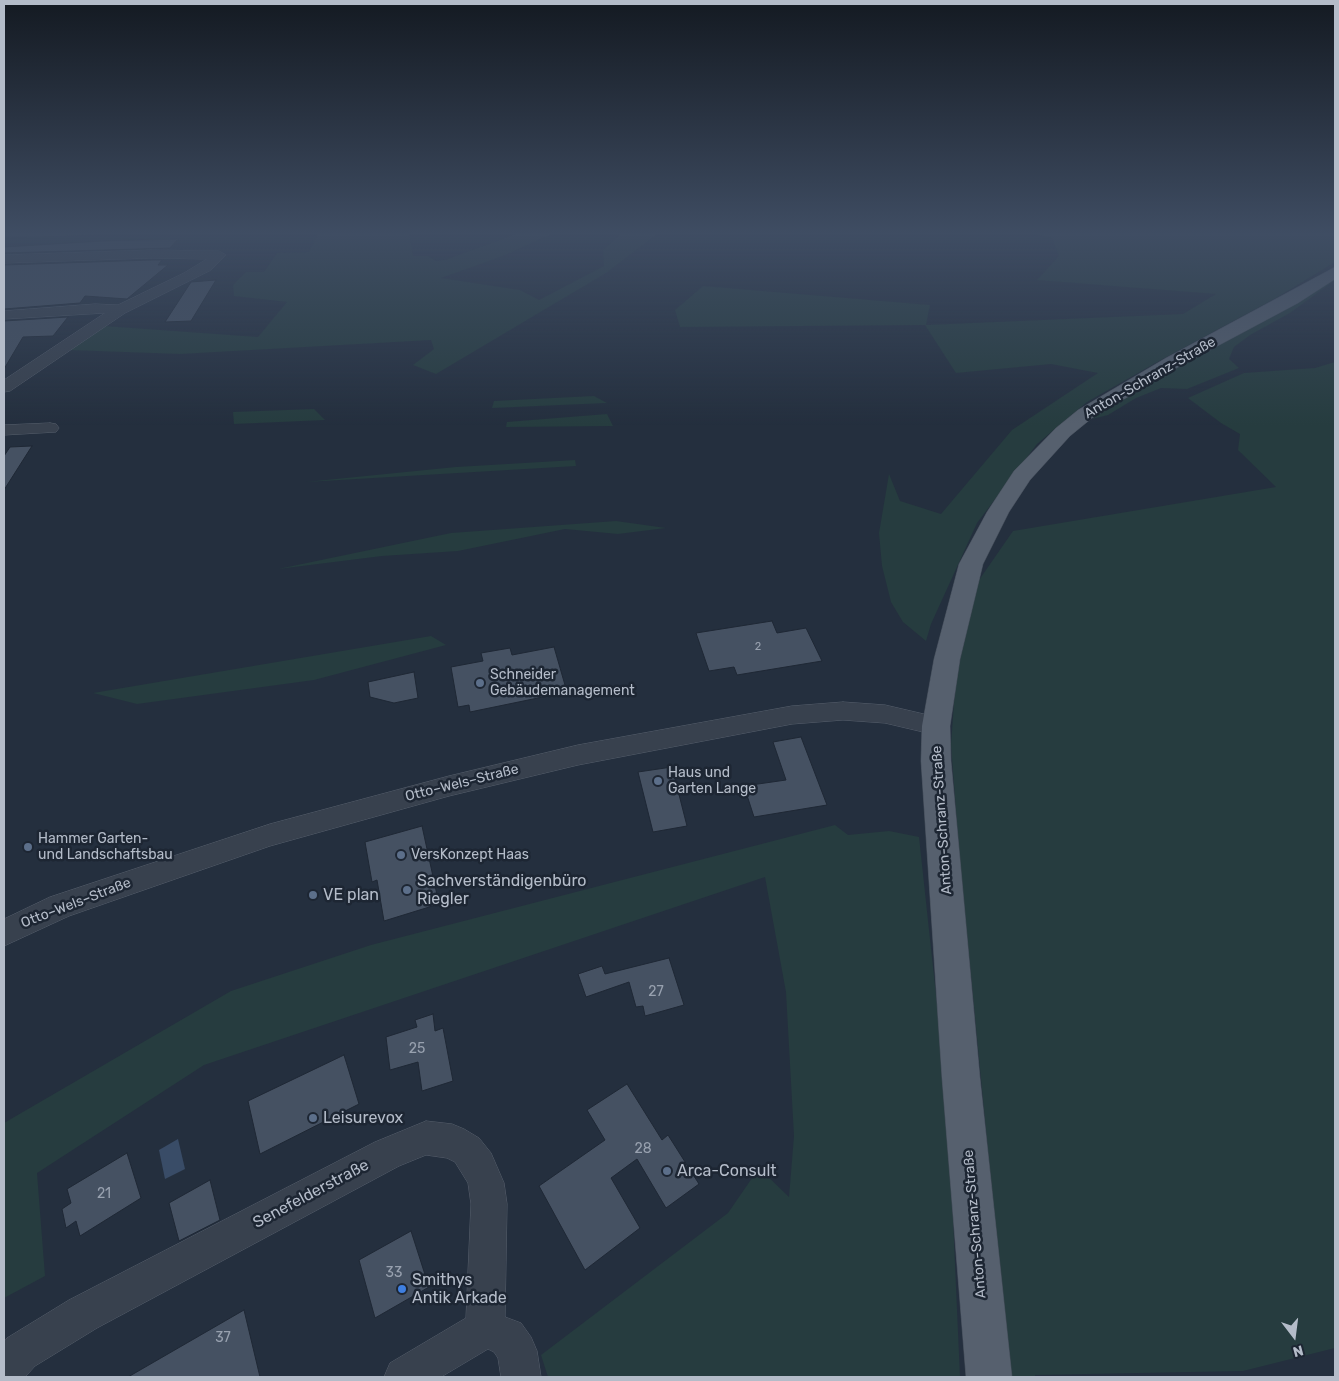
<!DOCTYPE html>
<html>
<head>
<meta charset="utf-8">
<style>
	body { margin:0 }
	#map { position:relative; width:1339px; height:1381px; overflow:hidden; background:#242f3e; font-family:Rubik,sans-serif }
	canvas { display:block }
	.frame { position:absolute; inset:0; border:5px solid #b4bcc9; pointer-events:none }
	.north { position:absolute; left:1269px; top:1311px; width:50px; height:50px; -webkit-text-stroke:4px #1d2633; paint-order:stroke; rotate:165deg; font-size:14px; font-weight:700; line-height:20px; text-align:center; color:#b4bcc9 }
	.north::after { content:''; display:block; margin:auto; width:18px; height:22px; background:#b4bcc9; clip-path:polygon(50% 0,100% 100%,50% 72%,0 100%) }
</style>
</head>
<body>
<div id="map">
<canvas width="1339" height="1381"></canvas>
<div class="frame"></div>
<div class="north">N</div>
</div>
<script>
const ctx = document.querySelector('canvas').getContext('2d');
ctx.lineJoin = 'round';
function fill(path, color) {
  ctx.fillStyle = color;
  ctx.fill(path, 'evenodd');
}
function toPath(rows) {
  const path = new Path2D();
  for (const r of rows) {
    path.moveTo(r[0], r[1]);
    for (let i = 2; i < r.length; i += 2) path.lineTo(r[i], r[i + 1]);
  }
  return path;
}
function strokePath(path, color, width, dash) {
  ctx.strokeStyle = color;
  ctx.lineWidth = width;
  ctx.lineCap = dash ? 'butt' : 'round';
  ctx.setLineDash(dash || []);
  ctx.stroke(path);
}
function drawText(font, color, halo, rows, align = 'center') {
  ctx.font = font + ' Rubik,sans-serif';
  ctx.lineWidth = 5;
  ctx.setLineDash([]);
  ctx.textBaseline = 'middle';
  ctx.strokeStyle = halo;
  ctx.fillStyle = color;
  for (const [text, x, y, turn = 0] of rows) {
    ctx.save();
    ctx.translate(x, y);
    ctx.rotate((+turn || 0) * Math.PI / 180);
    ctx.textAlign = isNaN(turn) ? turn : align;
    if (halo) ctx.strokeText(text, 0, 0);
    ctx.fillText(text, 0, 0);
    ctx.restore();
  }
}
const green = toPath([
	[4,232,159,232,4,238],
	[319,232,409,232,413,256,428,256,436,261,445,260,521,232,556,232,503,256,441,278,520,290,539,300,604,266,603,250,623,232,660,232,606,273,436,374,413,365,434,349,431,340,180,354,68,350,104,326,258,337,287,302,234,296,233,285,246,272,264,272,277,253,309,252],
	[1026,232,1335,232,1335,262,1276,298,1159,361,1087,402,1037,444,977,523,931,624,926,641,903,622,891,602,882,566,879,533,889,474,900,501,941,514,1012,430,1098,373,1051,364,956,373,925,325,680,327,675,310,703,286,930,305,926,325,1183,314,1216,294,1037,280,1059,256,1052,238],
	[1335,272,1335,280,1290,313,1250,335,1234,347,1229,359,1239,368,1187,389,1161,388,1136,398,1108,415,1092,419,1162,371],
	[1335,362,1335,1348,1243,1371,1035,1375,1035,1377,1010,1377,960,863,951,745,956,675,977,583,1013,531,1276,487,1238,450,1240,434,1221,423,1188,398,1244,373,1315,368],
	[594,396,607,403,492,408,494,401],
	[314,409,325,420,234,424,233,412],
	[607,414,613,426,506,427,507,422],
	[575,460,576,466,306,482,456,467],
	[616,521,666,528,618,534,565,529,458,551,382,556,278,569,451,533],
	[431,636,446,645,314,680,137,704,93,693],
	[835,825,848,835,889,831,919,837,948,1106,960,1377,548,1377,541,1355,728,1213,759,1168,789,1197,794,1136,786,992,765,877,204,1065,37,1173,45,1276,4,1298,4,1123,231,991,371,945]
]);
const water = toPath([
	[178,1139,185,1169,165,1179,159,1150]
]);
const building = toPath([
	[178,239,170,248,4,253,4,247,103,241,178,239],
	[151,260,162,260,158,265,168,265,127,299,85,296,80,303,4,309,4,265,151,260],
	[216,280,191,321,165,322,191,282,216,280],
	[68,317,53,336,23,337,4,369,4,321,68,317],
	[32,446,4,490,4,456,10,447,32,446],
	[772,621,777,633,806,628,822,661,737,675,734,667,709,671,696,633,772,621],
	[554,647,567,692,470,712,469,705,458,707,451,667,483,661,481,653,510,648,512,655,554,647],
	[414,672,418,698,394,703,370,697,368,682,414,672],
	[801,737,827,805,754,817,744,786,786,780,773,742,801,737],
	[672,767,687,826,653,832,638,772,672,767],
	[422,826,439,904,384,921,377,880,372,882,365,842,422,826],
	[669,958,684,1005,645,1016,643,1006,636,1007,629,982,586,997,578,974,602,966,605,974,669,958],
	[433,1014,435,1031,443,1028,453,1081,422,1091,418,1062,390,1070,386,1037,417,1027,415,1020,433,1014],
	[344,1055,359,1104,260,1154,248,1101,344,1055],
	[627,1084,662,1140,668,1135,699,1184,666,1208,637,1159,611,1178,640,1228,585,1270,539,1186,605,1140,587,1110,627,1084],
	[127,1153,141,1198,80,1236,76,1221,66,1228,62,1209,71,1203,67,1189,127,1153],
	[210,1180,220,1220,179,1241,169,1203,210,1180],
	[411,1231,429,1287,375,1318,359,1260,411,1231],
	[244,1310,260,1377,128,1377,244,1310]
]);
const minor = toPath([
	[151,250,219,251,226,255,211,270,125,313,10,391,4,392,4,380,105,313,4,319,4,311,95,304,118,305,184,273,207,259,151,258,4,263,4,255,151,250],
	[50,423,56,424,59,428,56,432,4,435,4,425,50,423],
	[843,702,885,705,945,719,948,726,945,733,936,735,885,723,843,720,792,724,578,765,449,796,270,846,69,916,4,946,4,919,50,897,270,824,449,776,578,745,792,706,843,702],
	[426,1121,452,1124,464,1129,479,1138,491,1153,504,1183,507,1204,505,1317,521,1323,531,1337,537,1351,541,1377,501,1377,498,1358,494,1352,488,1349,441,1377,384,1377,390,1363,466,1318,471,1204,468,1183,455,1162,447,1158,426,1155,399,1166,97,1328,35,1366,25,1377,4,1377,4,1342,7,1338,69,1300,375,1142,426,1121]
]);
const major = toPath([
	[1335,267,1335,279,1298,303,1180,366,1092,418,1070,436,1030,480,1009,512,983,564,960,659,950,726,951,761,980,1078,1012,1377,966,1377,942,1078,921,761,922,726,934,659,959,564,987,512,1014,471,1056,428,1078,410,1166,358,1335,267]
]);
const markers = [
	[480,683,5,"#5c6f8a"],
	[658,781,5,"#5c6f8a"],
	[28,847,5,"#5c6f8a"],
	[401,855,5,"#5c6f8a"],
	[407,890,5,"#5c6f8a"],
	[313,895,5,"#5c6f8a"],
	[313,1118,5,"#5c6f8a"],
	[667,1171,5,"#5c6f8a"],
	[402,1289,5,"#3f7fe0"]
];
const numberNames = [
	["2",758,647]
];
const streetNames = [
	["Anton-Schranz-Straße",1150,378,-30],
	["Otto–Wels–Straße",462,783,-14],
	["Anton-Schranz-Straße",942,820,-94],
	["Otto–Wels–Straße",76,903,-21],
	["Anton-Schranz-Straße",975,1224,-95]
];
const poiNames = [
	["Schneider",490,675],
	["Gebäudemanagement",490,691],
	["Haus und",668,773],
	["Garten Lange",668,789],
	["Hammer Garten-",38,839],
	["und Landschaftsbau",38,855],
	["VersKonzept Haas",411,855]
];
const nearNumbernames = [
	["27",656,992],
	["25",417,1049],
	["28",643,1149],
	["21",104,1194],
	["33",394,1273],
	["37",223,1338]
];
const nearPoinames = [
	["Sachverständigenbüro",417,881],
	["Riegler",417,899],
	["VE plan",323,895],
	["Leisurevox",323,1118],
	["Arca-Consult",677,1171],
	["Smithys",412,1280],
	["Antik Arkade",412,1298]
];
const nearStreetnames = [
	["Senefelderstraße",311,1194,-28]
];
fill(green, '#263c3f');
fill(water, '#394c67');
fill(building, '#455162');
strokePath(building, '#1f2835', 1);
strokePath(minor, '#565f6c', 1);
strokePath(major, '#414a57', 1);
fill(minor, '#38414e');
fill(major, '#56606e');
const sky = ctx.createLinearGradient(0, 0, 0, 425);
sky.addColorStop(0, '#141a22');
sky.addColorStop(0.55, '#3f4d63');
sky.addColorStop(1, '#3f4d6300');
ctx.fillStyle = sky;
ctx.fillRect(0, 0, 1339, 425);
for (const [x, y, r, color] of markers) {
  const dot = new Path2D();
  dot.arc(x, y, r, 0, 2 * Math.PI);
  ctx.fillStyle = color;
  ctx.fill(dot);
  strokePath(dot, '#1d2633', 2);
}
drawText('11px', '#98a1af', null, numberNames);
drawText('14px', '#b4bcc9', '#1d2633', streetNames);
drawText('14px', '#b4bcc9', '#1d2633', poiNames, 'left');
drawText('14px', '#98a1af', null, nearNumbernames);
drawText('16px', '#b4bcc9', '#1d2633', nearPoinames, 'left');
drawText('16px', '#b4bcc9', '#1d2633', nearStreetnames);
</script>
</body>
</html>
